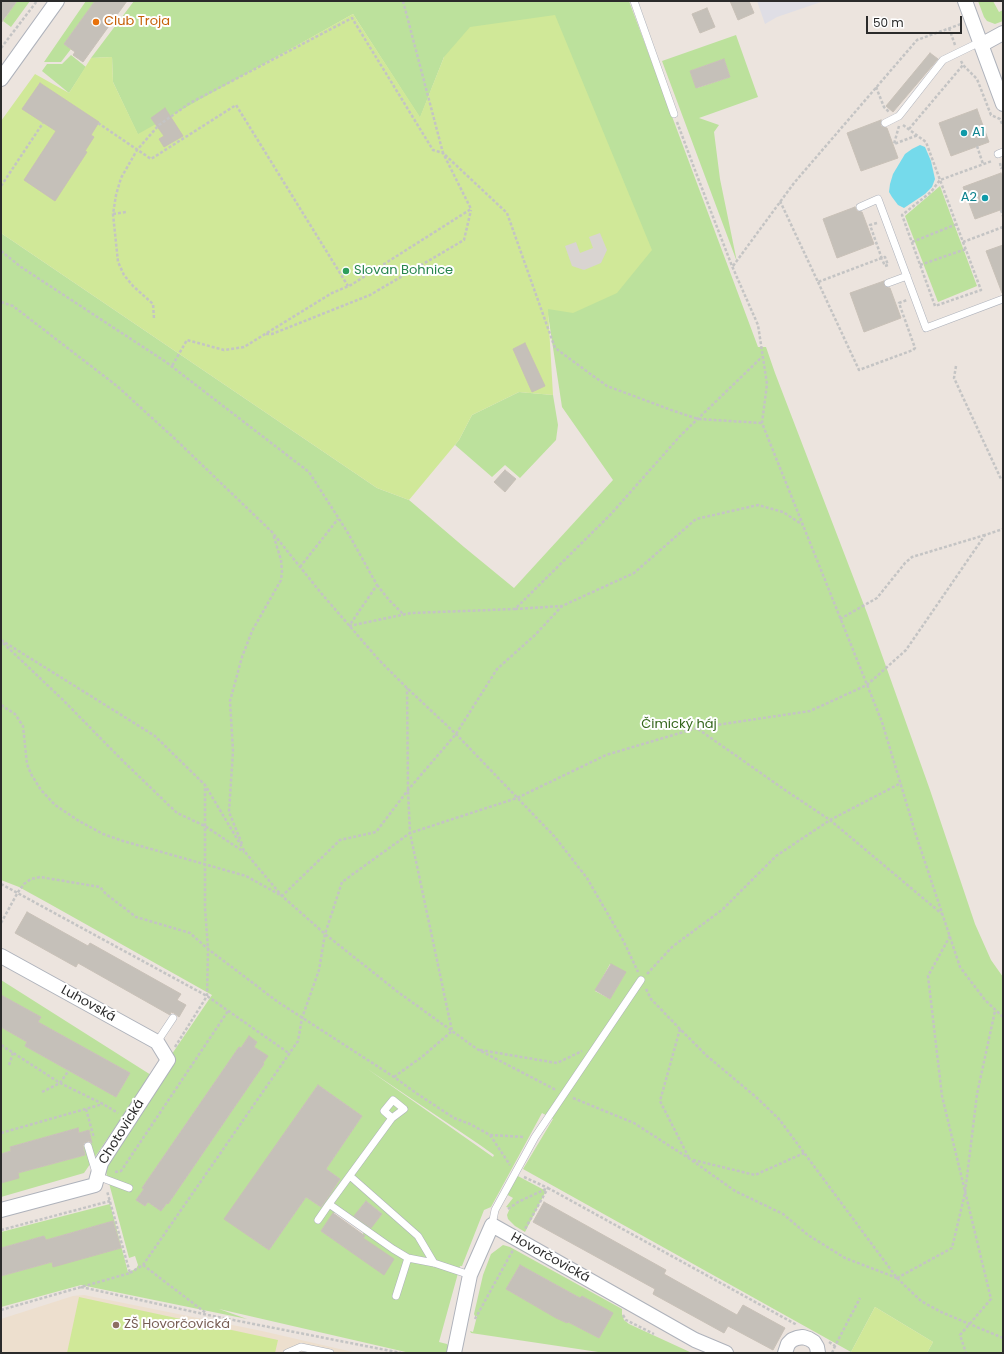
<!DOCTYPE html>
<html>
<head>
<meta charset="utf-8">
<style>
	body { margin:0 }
	#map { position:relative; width:1004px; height:1354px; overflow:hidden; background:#ece4de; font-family:Poppins,sans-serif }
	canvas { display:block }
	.frame { position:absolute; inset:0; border:2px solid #2b2b2b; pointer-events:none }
	.scale { position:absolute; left:866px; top:16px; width:96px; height:18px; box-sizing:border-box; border:2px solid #2b2b2b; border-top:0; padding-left:5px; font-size:12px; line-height:14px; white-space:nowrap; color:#2b2b2b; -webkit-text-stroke:3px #fff; paint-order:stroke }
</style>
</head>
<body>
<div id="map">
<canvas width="1004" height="1354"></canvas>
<div class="frame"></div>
<div class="scale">50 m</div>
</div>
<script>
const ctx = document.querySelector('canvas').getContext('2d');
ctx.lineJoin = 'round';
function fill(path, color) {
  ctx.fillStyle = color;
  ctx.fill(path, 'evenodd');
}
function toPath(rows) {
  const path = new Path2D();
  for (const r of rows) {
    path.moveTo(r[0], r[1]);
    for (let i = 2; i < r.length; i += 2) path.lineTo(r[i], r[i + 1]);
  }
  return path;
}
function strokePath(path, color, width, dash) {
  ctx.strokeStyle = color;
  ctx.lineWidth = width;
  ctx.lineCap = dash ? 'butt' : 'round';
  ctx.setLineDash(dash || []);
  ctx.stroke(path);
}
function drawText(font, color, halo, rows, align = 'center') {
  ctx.font = font + ' Poppins,sans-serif';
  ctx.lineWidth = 4;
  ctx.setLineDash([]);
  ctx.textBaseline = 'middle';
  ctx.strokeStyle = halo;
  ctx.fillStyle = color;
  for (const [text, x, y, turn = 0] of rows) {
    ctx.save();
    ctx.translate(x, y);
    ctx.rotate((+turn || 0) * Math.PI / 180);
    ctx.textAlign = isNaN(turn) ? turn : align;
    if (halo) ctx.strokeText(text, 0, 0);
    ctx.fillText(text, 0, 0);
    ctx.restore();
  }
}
const industrial = toPath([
	[757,1,824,1,777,17,765,24]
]);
const education = toPath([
	[84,1295,262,1331,357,1353,1,1353,1,1319,73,1296]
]);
const green = toPath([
	[17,1,30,1,11,27,3,21],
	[86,1,95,1,64,44,71,49,61,62,44,62],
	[134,1,629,1,758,347,766,347,775,373,867,613,930,790,975,924,991,960,1003,977,1003,1353,927,1353,933,1342,875,1307,851,1352,523,1169,553,1119,542,1113,491,1207,484,1210,462,1266,460,1266,439,1342,447,1344,449,1347,448,1353,410,1353,219,1309,247,1319,81,1285,1,1307,1,1276,52,1262,53,1266,121,1248,113,1221,46,1240,44,1236,1,1248,1,1232,110,1204,128,1272,136,1269,138,1265,135,1256,129,1258,102,1157,212,995,48,903,19,887,1,880,1,233,377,488,409,500,464,547,514,588,613,480,562,407,547,308,444,57,420,118,353,14,138,135,113,82,112,57,91,58],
	[610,964,625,973,610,999,595,991],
	[249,1037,257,1042,254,1047,267,1056,263,1063,264,1064,168,1204,167,1203,161,1211,148,1202,145,1206,136,1200,144,1189,142,1188,239,1047,241,1048],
	[366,1068,480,1145,494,1155,493,1157],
	[318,1085,362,1116,326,1169,340,1179,321,1207,306,1197,269,1250,225,1219],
	[366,1201,382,1214,374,1224,358,1211],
	[335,1212,364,1232,361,1237,384,1274,321,1231],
	[978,1,993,1,999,12,1003,10,1003,21,995,24,987,21,984,17],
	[736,35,758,97,699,118,719,125,714,132,720,179,737,262,662,61],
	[724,59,730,77,697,88,690,71],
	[71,55,86,67,69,93,42,71,47,64,62,64],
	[940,186,977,286,938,302,905,216],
	[519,392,553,395,558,425,556,440,520,478,505,465,492,477,455,445,459,440,472,415],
	[1,980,151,1075,84,1173,1,1197,1,1183,18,1173,85,1155,83,1146,92,1143,89,1130,79,1133,78,1128,10,1147,11,1151,1,1154,1,1027,27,1042,25,1046,116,1097,130,1073,38,1022,41,1017,1,995],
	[516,1175,546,1191,525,1232,515,1226,508,1219,507,1215,510,1208,506,1207,513,1198,506,1194],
	[503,1245,510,1247,622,1309,622,1314,624,1320,629,1324,692,1353,605,1353,471,1333,470,1331,473,1332,477,1316,475,1316,474,1314,483,1275,491,1254],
	[520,1265,580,1298,582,1296,612,1313,599,1338,568,1322,567,1323,557,1318,506,1289]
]);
const pitch = toPath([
	[353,14,420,117,444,57,470,27,555,15,652,250,617,293,573,313,548,309,553,395,519,392,472,415,459,440,409,500,377,488,1,233,1,121,35,74,69,93,91,58,112,57,113,82,138,134],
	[79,1297,278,1340,275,1353,67,1353],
	[875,1307,933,1342,927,1353,853,1353,851,1352]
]);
const plaza = toPath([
	[600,233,607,250,601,263,584,270,572,266,565,246,576,242,580,253,593,248,589,237]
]);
const water = toPath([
	[920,145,925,147,931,161,935,179,932,187,925,194,904,208,898,205,892,197,889,192,890,184,893,174,905,154,912,149]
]);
const building = toPath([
	[1,1,17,1,1,23,1,1],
	[95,1,127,1,83,62,73,55,75,52,64,44,95,1],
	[730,1,749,1,754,13,738,20,730,1],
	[707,8,715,27,700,33,692,14,707,8],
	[930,53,938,59,893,112,886,106,930,53],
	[724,59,730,77,696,88,690,71,724,59],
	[40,83,99,122,91,135,94,137,85,151,87,152,55,201,24,180,56,131,22,109,40,83],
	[165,108,183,136,164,147,159,139,164,136,151,118,165,108],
	[977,109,989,142,951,156,939,123,977,109],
	[881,120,881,126,883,127,887,128,898,158,861,171,847,133,881,120],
	[1001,173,1003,178,1003,209,975,219,963,187,1001,173],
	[855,207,857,211,862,212,874,244,837,258,823,219,855,207],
	[1003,245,1003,292,1002,293,986,251,1003,245],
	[884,281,885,287,890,288,901,318,864,332,850,293,884,281],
	[525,343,545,386,532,392,513,349,525,343],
	[505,470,516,479,505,492,494,482,505,470],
	[27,912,88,946,90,943,181,994,177,1000,186,1005,179,1017,174,1013,171,1012,170,1015,78,963,76,967,15,933,27,912],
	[611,964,626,972,610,999,595,990,611,964],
	[1,995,41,1017,38,1022,130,1073,116,1097,25,1046,27,1042,1,1027,1,995],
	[249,1036,257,1042,254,1047,268,1056,263,1063,264,1064,168,1204,167,1203,161,1211,148,1202,145,1206,136,1200,144,1189,142,1188,239,1047,241,1048,249,1036],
	[318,1085,362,1116,326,1169,340,1179,329,1196,321,1207,306,1197,269,1250,224,1219,318,1085],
	[78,1128,79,1133,89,1130,92,1143,89,1141,84,1143,83,1146,85,1155,18,1173,19,1178,1,1183,1,1154,11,1151,10,1147,78,1128],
	[366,1201,382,1214,371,1228,354,1216,366,1201],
	[544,1202,666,1270,664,1274,737,1315,743,1305,785,1328,773,1350,728,1326,724,1333,653,1294,655,1289,533,1222,544,1202],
	[333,1213,365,1236,363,1238,394,1259,384,1275,321,1231,333,1213],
	[113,1221,121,1248,53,1267,52,1262,1,1276,1,1248,44,1236,46,1240,113,1221],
	[520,1265,580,1298,582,1296,613,1313,599,1338,568,1322,567,1323,556,1318,506,1289,520,1265]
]);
const path = toPath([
	[403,1,443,153,507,213,555,348,607,386,674,411,698,419,762,423],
	[949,28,955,45],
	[1,48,37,1],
	[961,61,963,65,977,79,991,115,1000,119,1003,126],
	[876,87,884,107,889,112],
	[677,122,698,178,732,266,758,325,767,384,762,423,882,722,916,835,960,967,985,1000,1003,1017],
	[98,123,151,159,236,105,348,286],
	[903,125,926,142,963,242,1003,227],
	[899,126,894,144,918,135],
	[909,129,963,65],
	[977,146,983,164],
	[1000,163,1001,168,1003,167],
	[1,186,43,123],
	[780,201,818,282,879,259],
	[1001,210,1003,216],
	[113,214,126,212],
	[877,223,870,225,882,259],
	[912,242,957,224],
	[963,242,981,290,935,306,902,215,931,192,940,180,992,161],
	[1,251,21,267,166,362,309,472,348,533,377,585,349,626],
	[920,265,966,249],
	[733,266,794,183,917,40,961,24],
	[818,282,859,370,913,350,915,348,899,303,907,300],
	[1,302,13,306,117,386,173,437,272,532,321,593,379,660,407,688,456,734,555,837,587,878,624,942,638,972],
	[154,318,153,304,133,286,124,275,118,262,113,214,116,195,121,178,137,150,159,125,190,103,352,18,433,150,443,153,471,209,351,285,332,293,244,347,224,350,187,340,172,366],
	[266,334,272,334,370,295,464,240,471,210],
	[956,366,954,378,1001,479,1003,480],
	[300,567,338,519],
	[377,585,389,600,403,614],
	[515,609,562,606,634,573,696,519,758,505,783,512,803,525],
	[840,619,877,598,905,563,912,557,985,535],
	[349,626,411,613,515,609,611,514,681,435,762,357],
	[1,640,155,736,205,785,245,852,282,896,325,934,398,992,477,1049,556,1090],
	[3,643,61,698,124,762,177,813,205,826,244,852],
	[1,705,15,714,23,726,27,764,31,774,41,790,55,805,79,821,103,834,123,841,246,876,282,896,340,840,376,832,408,790,456,734,497,669,535,635,562,606],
	[698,729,785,790,830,820,942,914],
	[242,844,229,812,233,751,230,701,242,657,252,631,281,580,282,571,281,560,273,534],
	[1,884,207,996,290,1054],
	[1,923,18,892,24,884,31,879,40,877,100,887,106,894,136,917,190,933,208,949,278,1002,394,1077,416,1093,454,1118,470,1124,490,1135,525,1137],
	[950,936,928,976,942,1096,991,1299,960,1335,966,1353],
	[647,974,672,947,723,909,776,856,830,820,901,783],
	[646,989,651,999,680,1029,707,1056,756,1097,779,1119,897,1278,921,1301,941,1312,1003,1338],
	[680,1029,660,1101,689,1158],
	[1,1045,60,1083,103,1104,118,1113],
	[175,1047,207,996,208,949,205,908,205,785],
	[480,1050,557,1063,582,1051],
	[9,1065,13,1053],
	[394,1077,423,1056,452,1031,410,833,408,790,407,688],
	[42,1092,60,1083,69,1070],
	[573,1098,634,1123,690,1159,735,1191,783,1214,808,1235,845,1258,897,1278],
	[86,1109,94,1138],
	[1,1133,103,1104],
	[490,1135,510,1165],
	[693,1160,755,1175,804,1153],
	[115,1172,121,1171,228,1011],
	[524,1177,548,1188,525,1229],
	[508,1209,518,1202,548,1188,797,1325],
	[1,1230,110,1201],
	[143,1265,206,1313],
	[130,1273,143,1265,298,1041,302,1018,319,970,325,934,342,882,410,833,517,798,606,755,697,728,810,711,867,685,906,650,985,535,1003,529],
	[897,1278,952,1248,965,1193,977,1094,995,1011],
	[81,1287,208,1315,401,1353],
	[1,1310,130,1273,107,1191],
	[623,1315,626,1320,654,1334],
	[475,1319,513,1250],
	[829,1342,835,1346,860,1298],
	[832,1353,835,1346]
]);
const service = toPath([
	[634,1,674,114],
	[885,123,899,116,943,60,980,42],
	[998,154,1003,152],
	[860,207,878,199,926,328,1003,299],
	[888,283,907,276],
	[157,1042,173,1018],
	[88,1146,97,1176,129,1188],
	[350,1176,418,1236,434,1263],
	[329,1204,392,1118,404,1109,393,1100,384,1111,392,1118],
	[318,1220,329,1204,393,1249,408,1258,434,1263,470,1275],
	[492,1225,495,1210,535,1137,641,980],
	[396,1296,408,1258],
	[287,1353,301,1347,330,1353]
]);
const minor = toPath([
	[965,1,1003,104],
	[981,45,1003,33],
	[1,79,57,1],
	[1,956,157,1042,168,1060,101,1163,95,1185,1,1210],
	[454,1353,470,1275,492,1225,695,1340,726,1353],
	[785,1353,788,1344,792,1340,797,1338,803,1337,809,1339,814,1342,817,1347,818,1353]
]);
const pathBridge = toPath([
	[879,259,885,257,888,265,885,266,882,259]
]);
const markers = [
	[96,22,4,"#e8710a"],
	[964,133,4,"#0f9aa8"],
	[985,198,4,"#0f9aa8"],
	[346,271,4,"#2e9e5b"],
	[116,1325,4,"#8d6e63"]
];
const foodNames = [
	["Club Troja",104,22]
];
const cultureNames = [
	["A1",972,133],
	["A2",977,198,"right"]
];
const leisureNames = [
	["Slovan Bohnice",354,271]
];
const parkNames = [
	["Čimický háj",679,725]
];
const streetNames = [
	["Luhovská",88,1004,29],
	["Chotovická",122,1132,-58],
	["Hovorčovická",550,1258,29]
];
const educationNames = [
	["ZŠ Hovorčovická",124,1325]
];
fill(industrial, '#dfdee5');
fill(education, '#eddfce');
fill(green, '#bce19c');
fill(pitch, '#d0e898');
fill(plaza, '#d9d4d1');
fill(water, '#75daeb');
fill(building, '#c5c0b9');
strokePath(building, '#c8c0b7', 1);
strokePath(service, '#aeb2bb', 8);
strokePath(minor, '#aeb2bb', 16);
strokePath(path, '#c4c4c4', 2.5, [3, 2]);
strokePath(service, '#fff', 7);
strokePath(minor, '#fff', 14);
strokePath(pathBridge, '#c4c4c4', 2.5, [3, 2]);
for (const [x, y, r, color] of markers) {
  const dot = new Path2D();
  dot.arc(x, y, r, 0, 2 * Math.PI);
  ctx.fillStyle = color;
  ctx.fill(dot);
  strokePath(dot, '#fff', 1.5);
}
drawText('13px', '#c56008', '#fff', foodNames, 'left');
drawText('13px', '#0d838f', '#fff', cultureNames, 'left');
drawText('13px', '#27864d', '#fff', leisureNames, 'left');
drawText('13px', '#35661d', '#fff', parkNames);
drawText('13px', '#2b2b2b', '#fff', streetNames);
drawText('13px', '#785e54', '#fff', educationNames, 'left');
</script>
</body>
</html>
